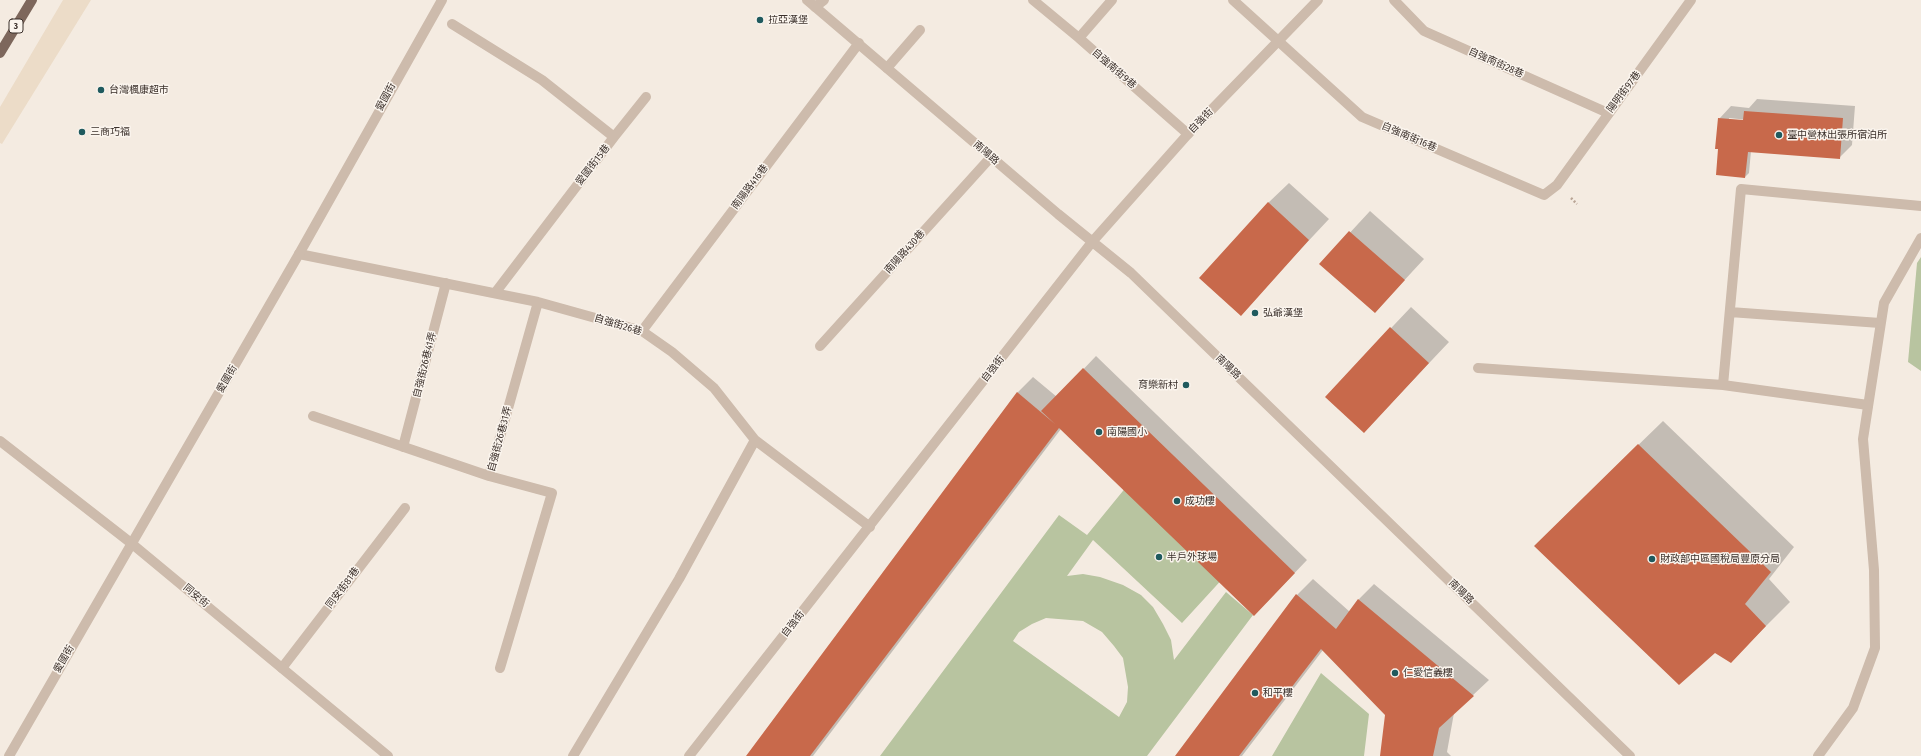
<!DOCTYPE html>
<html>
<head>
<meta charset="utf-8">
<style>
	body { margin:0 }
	canvas { display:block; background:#f4ebe1 }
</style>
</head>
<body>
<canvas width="1921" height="756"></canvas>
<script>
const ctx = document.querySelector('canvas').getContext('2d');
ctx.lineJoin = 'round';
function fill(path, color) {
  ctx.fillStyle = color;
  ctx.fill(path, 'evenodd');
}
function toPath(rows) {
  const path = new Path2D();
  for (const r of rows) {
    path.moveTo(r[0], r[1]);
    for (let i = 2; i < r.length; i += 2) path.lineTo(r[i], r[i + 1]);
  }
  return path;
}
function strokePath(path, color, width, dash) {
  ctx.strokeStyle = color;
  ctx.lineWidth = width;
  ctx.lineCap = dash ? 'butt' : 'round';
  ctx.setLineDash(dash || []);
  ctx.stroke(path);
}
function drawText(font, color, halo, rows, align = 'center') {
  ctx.font = font + ' "Fira Sans Condensed","Noto Sans TC",sans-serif';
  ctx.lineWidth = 3;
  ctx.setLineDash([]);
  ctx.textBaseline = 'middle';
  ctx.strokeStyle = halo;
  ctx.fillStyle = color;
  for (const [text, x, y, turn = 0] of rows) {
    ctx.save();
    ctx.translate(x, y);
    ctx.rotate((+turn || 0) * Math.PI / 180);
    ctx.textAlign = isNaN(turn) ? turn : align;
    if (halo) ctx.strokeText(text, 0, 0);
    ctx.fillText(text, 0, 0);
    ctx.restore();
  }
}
const green = toPath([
	[1921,257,1921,371,1908,362,1917,263],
	[1127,486,1226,575,1182,623,1093,540,1067,576,1083,574,1100,577,1123,585,1141,595,1153,607,1163,624,1171,640,1174,660,1226,592,1253,615,1147,756,880,756,1059,515,1087,535],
	[1046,618,1083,621,1102,632,1114,646,1123,658,1128,687,1127,702,1119,717,1013,641,1019,632,1032,624],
	[1321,673,1369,714,1364,756,1272,756]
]);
const plaza = toPath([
	[63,0,91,0,2,144,0,143,0,107]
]);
const shadow = toPath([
	[1757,99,1855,106,1852,145,1839,158,1751,151,1749,173,1745,177,1719,149,1719,119,1731,106,1749,108],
	[1729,118,1748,120,1748,122,1729,120],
	[1289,183,1329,219,1240,314,1268,203],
	[1370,211,1424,259,1375,312,1321,264],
	[1411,307,1449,342,1364,432,1326,397],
	[1096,356,1307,560,1266,603,1061,429,813,756,748,756,1018,392,1033,377,1057,397],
	[1663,421,1794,547,1769,579,1790,602,1755,637,1559,522],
	[1313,579,1350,612,1359,599,1374,584,1489,680,1454,713,1447,752,1451,756,1381,756,1386,715,1323,650,1242,756,1176,756,1297,595]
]);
const building = toPath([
	[1744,111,1843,118,1840,159,1748,152,1745,178,1716,175,1718,149,1715,149,1718,118,1743,120],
	[1268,202,1309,240,1241,316,1199,278],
	[1349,231,1405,280,1375,313,1319,264],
	[1390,327,1429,363,1364,433,1325,397],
	[1083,368,1295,573,1254,616,1059,428,810,756,746,756,1017,392,1055,424,1041,411],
	[1638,444,1771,572,1745,604,1766,626,1731,663,1715,653,1679,685,1534,546],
	[1296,594,1336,629,1358,599,1474,696,1439,728,1433,756,1380,756,1385,715,1321,649,1239,756,1175,756]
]);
const path = toPath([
	[1571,198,1577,204]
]);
const service = toPath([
	[1033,0,1079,38],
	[1112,0,1079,38,1188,134],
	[1233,0,1362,117,1544,195,1557,185,1691,0],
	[1394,0,1424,31,1608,113],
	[815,7,824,0],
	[452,24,542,80,614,137,495,293],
	[887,68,920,30],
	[614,137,646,97],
	[299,254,538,302,642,331,672,352,714,388,755,440,870,527],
	[642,331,859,43],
	[820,346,991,157],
	[313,416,489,476],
	[403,447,446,283],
	[282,668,405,508],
	[500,668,552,493,489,476,538,302],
	[573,756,679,579,755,440],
	[1818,756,1853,708,1875,648,1874,570,1863,439,1884,303,1921,238]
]);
const minor = toPath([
	[807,0,1058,214,1131,273,1630,756],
	[1730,312,1880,323],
	[1478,368,1723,385,1868,405],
	[1723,385,1741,189,1921,206],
	[0,441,131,543,388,756],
	[9,756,299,254,442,0],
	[689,756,1092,242,1188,134,1318,0]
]);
const primary = toPath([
	[0,53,32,0]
]);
const markers = [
	[760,20,4,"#1f5a5e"],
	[101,90,4,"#1f5a5e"],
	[82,132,4,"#1f5a5e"],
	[1779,135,4,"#1f5a5e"],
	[1255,313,4,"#1f5a5e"],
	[1186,385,4,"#1f5a5e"],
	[1099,432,4,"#1f5a5e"],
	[1177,501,4,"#1f5a5e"],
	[1159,557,4,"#1f5a5e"],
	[1652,559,4,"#1f5a5e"],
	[1395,673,4,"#1f5a5e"],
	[1255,693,4,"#1f5a5e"]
];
const shields = [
	[16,26,14]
];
const shieldNames = [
	["3",16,26]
];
const poiNames = [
	["拉亞漢堡",768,20],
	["台灣楓康超市",109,90],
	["三商巧福",90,132],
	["臺中營林出張所宿泊所",1787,135],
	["弘爺漢堡",1263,313],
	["育樂新村",1178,385,"right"],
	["南陽國小",1107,432],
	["成功樓",1185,501],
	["半戶外球場",1167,557],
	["財政部中區國稅局豐原分局",1660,559],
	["仁愛信義樓",1403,673],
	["和平樓",1263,693]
];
const streetNames = [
	["自強南街28巷",1496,63,24],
	["自強南街9巷",1114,69,41],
	["陽明街97巷",1624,92,-53],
	["愛國街",386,97,-61],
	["自強街",1201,121,-46],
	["自強南街16巷",1409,137,23],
	["南陽路",986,153,41],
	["愛國街15巷",593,165,-52],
	["南陽路416巷",750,187,-53],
	["南陽路430巷",905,252,-48],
	["自強街26巷",618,325,17],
	["自強街26巷41弄",425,365,-76],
	["南陽路",1228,367,44],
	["自強街",993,369,-52],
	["愛國街",227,379,-60],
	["自強街26巷31弄",500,439,-75],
	["同安街81巷",343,588,-53],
	["南陽路",1461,592,44],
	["同安街",196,596,40],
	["自強街",793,624,-52],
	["愛國街",64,659,-60]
];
fill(green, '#b8c4a0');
fill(plaza, '#ecdcc8');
fill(shadow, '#0003');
fill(building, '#c8694b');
strokePath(path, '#b9a596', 2.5, [2, 2]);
strokePath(service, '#cdbbac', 10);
strokePath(minor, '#cdbbac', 10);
strokePath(primary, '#7d675c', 10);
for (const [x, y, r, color] of markers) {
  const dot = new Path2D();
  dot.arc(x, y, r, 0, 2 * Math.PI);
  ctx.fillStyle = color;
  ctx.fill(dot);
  strokePath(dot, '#fbf5ee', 1.5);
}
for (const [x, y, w] of shields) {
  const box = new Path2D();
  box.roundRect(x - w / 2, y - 7, w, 14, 3);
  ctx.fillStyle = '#fbf5ee';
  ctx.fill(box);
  strokePath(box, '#3b302b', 1);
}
drawText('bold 9px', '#3b302b', null, shieldNames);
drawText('10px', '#3b302b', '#fbf5ee', poiNames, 'left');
drawText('10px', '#3b302b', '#fbf5ee', streetNames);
</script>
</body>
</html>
